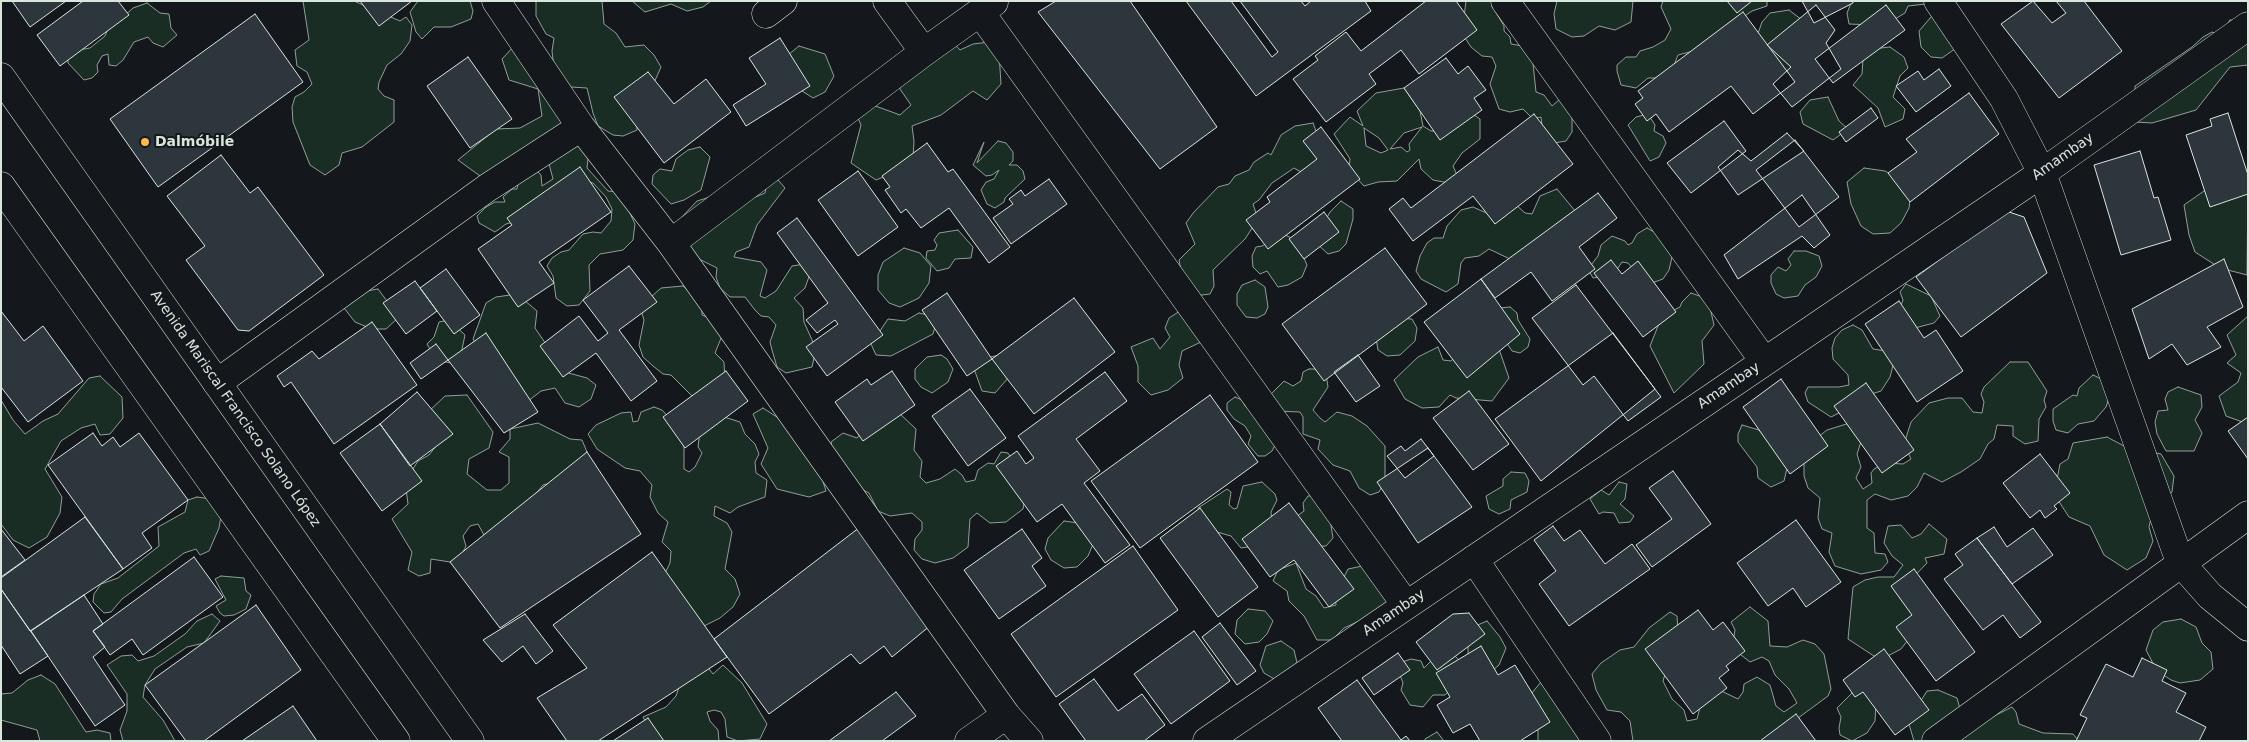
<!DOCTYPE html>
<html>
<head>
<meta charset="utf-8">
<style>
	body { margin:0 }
	#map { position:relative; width:2249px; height:742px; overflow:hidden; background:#14181c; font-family:"DejaVu Sans",sans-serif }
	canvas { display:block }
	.frame { position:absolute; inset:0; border:2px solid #d8e6dc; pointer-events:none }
</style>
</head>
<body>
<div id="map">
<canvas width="2249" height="742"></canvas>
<div class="frame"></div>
</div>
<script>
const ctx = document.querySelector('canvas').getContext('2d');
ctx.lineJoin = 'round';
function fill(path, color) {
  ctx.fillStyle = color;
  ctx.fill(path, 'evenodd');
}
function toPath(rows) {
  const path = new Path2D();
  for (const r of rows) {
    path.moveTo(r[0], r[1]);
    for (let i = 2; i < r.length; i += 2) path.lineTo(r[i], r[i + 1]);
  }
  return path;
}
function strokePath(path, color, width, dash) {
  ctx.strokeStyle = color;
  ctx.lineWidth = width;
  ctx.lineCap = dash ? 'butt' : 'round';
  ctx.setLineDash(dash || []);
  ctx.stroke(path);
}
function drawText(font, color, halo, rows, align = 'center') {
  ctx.font = font + ' "DejaVu Sans",sans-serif';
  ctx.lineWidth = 4;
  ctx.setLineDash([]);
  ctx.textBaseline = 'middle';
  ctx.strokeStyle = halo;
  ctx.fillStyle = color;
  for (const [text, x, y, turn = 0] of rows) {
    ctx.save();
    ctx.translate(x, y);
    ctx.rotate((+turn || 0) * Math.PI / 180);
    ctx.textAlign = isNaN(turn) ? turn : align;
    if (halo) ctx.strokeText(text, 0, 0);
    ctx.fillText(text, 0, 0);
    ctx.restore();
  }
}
const green = toPath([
	[303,1,354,1,400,21,406,17,412,25,410,41,401,54,387,65,379,82,378,89,384,96,394,100,394,122,362,147,342,153,339,165,325,175,310,165,293,122,292,107,295,97,304,92,312,84,307,72,297,66,295,50,309,40,303,1],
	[418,1,470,1,473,11,471,19,451,27,434,27,422,39,416,32,410,12,418,1],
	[536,1,602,1,604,24,616,33,625,47,644,45,654,55,661,67,637,121,637,130,623,136,613,135,598,126,593,113,587,88,571,87,554,68,552,51,554,38,546,34,536,16,536,1],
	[632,1,711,1,703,7,687,11,671,4,645,12,632,1],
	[1466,1,1494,1,1495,11,1504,26,1504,31,1510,37,1511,44,1523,46,1532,54,1536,92,1544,95,1552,106,1560,99,1572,110,1572,132,1566,141,1554,143,1543,134,1541,117,1533,119,1523,109,1510,112,1499,109,1490,84,1496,66,1492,57,1482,56,1471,47,1462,33,1466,1],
	[1557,1,1633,1,1631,22,1615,30,1599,26,1584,36,1572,37,1556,29,1554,14,1557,1],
	[1663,1,1767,1,1767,6,1752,11,1727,28,1705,48,1678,55,1673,68,1658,78,1648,78,1636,88,1621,85,1617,71,1617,65,1626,57,1636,57,1640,51,1653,47,1665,40,1671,29,1661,7,1663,1],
	[1852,1,1928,1,1926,4,1908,6,1905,13,1890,22,1873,25,1849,24,1847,13,1852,1],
	[147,3,160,13,169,14,171,28,177,35,163,47,153,43,148,37,134,42,123,60,116,66,109,65,108,54,102,56,97,65,98,72,92,78,84,80,68,63,67,52,90,48,105,36,110,24,121,19,133,8,147,3],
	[1789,10,1802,20,1807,90,1755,42,1762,22,1770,13,1789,10],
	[1944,10,1966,41,1942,58,1931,57,1921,47,1919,31,1931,17,1944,10],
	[2230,20,2248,22,2248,65,2230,67,2196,110,2152,123,2135,122,2135,86,2192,47,2203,37,2212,32,2220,35,2230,20],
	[946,35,960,50,973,44,989,42,999,53,1001,84,987,100,973,91,941,115,912,126,914,141,913,159,891,174,876,180,851,163,861,125,857,116,870,104,900,115,911,105,900,89,900,67,946,35],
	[515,45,581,127,487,188,480,176,458,160,496,129,520,128,542,116,538,89,509,80,502,59,515,45],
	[799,46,825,54,834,76,825,92,813,98,799,89,788,55,799,46],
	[1890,47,1904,57,1908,68,1900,76,1893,97,1905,109,1903,119,1885,127,1878,108,1853,85,1862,74,1863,59,1872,49,1890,47],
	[1404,88,1420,111,1423,126,1431,131,1443,131,1470,112,1480,119,1480,139,1462,153,1453,166,1457,175,1449,183,1433,180,1421,169,1419,159,1397,181,1378,182,1364,186,1349,170,1350,159,1334,134,1350,117,1363,126,1357,111,1376,93,1404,88],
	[1422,127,1409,144,1410,150,1407,152,1401,147,1390,149,1404,133,1422,127],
	[1364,128,1379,138,1388,150,1381,153,1366,146,1364,128],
	[1828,97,1839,121,1848,129,1833,140,1803,124,1800,112,1810,100,1828,97],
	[1648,114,1655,125,1654,131,1663,136,1666,143,1659,157,1650,161,1628,125,1636,117,1648,114],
	[1313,123,1325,155,1308,176,1294,168,1272,183,1259,200,1253,204,1258,219,1245,239,1213,270,1214,286,1210,294,1194,296,1184,284,1179,260,1195,244,1186,223,1194,212,1218,187,1229,184,1235,176,1249,170,1254,162,1268,153,1271,155,1281,135,1295,126,1313,123],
	[998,141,1006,143,1013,152,1013,161,1009,165,1017,165,1023,171,1025,179,1005,198,1004,202,995,208,987,204,981,190,986,182,994,179,999,170,992,175,986,176,973,165,984,142,977,163,998,141],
	[582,143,589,150,587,168,608,191,620,192,635,224,633,240,623,250,600,254,589,265,590,291,579,305,567,306,556,298,553,276,547,266,552,258,561,252,569,250,583,234,593,232,601,233,611,221,612,209,606,197,593,183,574,178,522,220,506,224,495,232,479,223,477,216,486,207,495,202,505,202,503,197,512,189,517,189,518,181,535,169,541,175,542,186,553,179,548,160,582,143],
	[700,147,710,157,701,190,684,200,671,204,652,184,653,175,660,169,672,171,676,159,688,150,700,147],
	[1864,168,1885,171,1896,177,1911,192,1909,208,1901,223,1890,233,1873,234,1861,226,1851,204,1847,182,1864,168],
	[2217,177,2248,186,2247,275,2220,268,2195,252,2189,235,2184,205,2204,191,2217,177],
	[778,180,785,188,757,225,749,247,736,252,734,257,761,262,767,270,760,296,765,298,776,291,792,266,805,264,811,271,805,288,794,298,803,308,804,322,816,349,812,367,786,373,777,367,772,350,770,342,776,325,769,317,761,316,755,310,745,297,730,297,720,288,716,277,717,268,697,258,683,241,680,219,697,201,713,196,753,198,765,193,767,183,778,180],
	[1557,189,1576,212,1512,260,1489,249,1479,256,1465,258,1461,263,1458,284,1446,292,1421,279,1416,271,1420,256,1427,243,1434,238,1443,238,1447,226,1461,210,1473,207,1493,216,1514,203,1525,213,1532,214,1540,196,1557,189],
	[1341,201,1353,209,1353,219,1346,244,1339,251,1328,254,1314,241,1330,212,1341,201],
	[1647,228,1663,237,1673,253,1669,270,1663,279,1646,285,1628,263,1622,262,1614,274,1593,278,1588,269,1598,256,1601,245,1612,236,1625,241,1628,245,1632,243,1637,234,1647,228],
	[958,230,973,247,971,258,955,259,949,268,937,271,926,258,927,251,935,250,937,245,934,240,939,233,958,230],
	[1283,234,1296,240,1307,265,1302,277,1288,285,1278,287,1267,271,1260,274,1253,267,1252,256,1256,247,1262,246,1283,234],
	[904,248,920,253,931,266,929,283,919,298,900,307,889,303,878,290,878,275,883,262,904,248],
	[1794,251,1806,251,1819,256,1822,266,1816,277,1805,285,1798,296,1784,298,1776,294,1771,283,1771,275,1778,267,1786,271,1791,265,1788,259,1794,251],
	[1255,280,1265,287,1268,307,1265,314,1257,318,1246,317,1237,305,1237,294,1242,285,1255,280],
	[1906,284,1931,296,1940,316,1934,323,1907,330,1898,313,1903,300,1900,292,1906,284],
	[683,286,702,302,702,315,719,322,722,336,715,353,724,362,725,383,695,399,671,375,663,374,653,366,643,357,639,345,644,320,640,307,661,288,683,286],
	[378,289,399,317,386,329,372,329,355,322,344,308,355,293,378,289],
	[1691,293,1708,299,1714,325,1702,341,1704,364,1674,393,1650,346,1658,326,1672,311,1680,307,1682,302,1691,293],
	[517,294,537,311,535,328,565,372,587,378,596,385,591,399,579,407,565,403,555,388,541,391,527,402,479,351,473,339,486,303,496,297,517,294],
	[1510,307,1517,313,1518,320,1530,339,1528,347,1520,353,1512,351,1508,345,1499,308,1510,307],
	[1180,311,1201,342,1182,351,1179,365,1183,378,1168,390,1151,395,1138,382,1138,366,1131,347,1153,338,1160,349,1170,337,1165,328,1169,318,1180,311],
	[919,313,928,315,936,323,933,334,891,356,876,355,871,344,888,319,905,321,919,313],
	[2248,316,2248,424,2226,416,2219,396,2238,382,2241,373,2227,363,2236,355,2227,335,2248,316],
	[1399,318,1412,319,1417,328,1415,341,1400,355,1387,356,1378,350,1376,338,1399,318],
	[449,320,465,335,461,354,451,363,436,360,427,344,434,337,439,322,449,320],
	[1853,325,1862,330,1873,349,1886,351,1895,358,1890,377,1881,391,1862,397,1849,408,1831,417,1808,402,1805,393,1808,387,1839,387,1849,385,1848,375,1833,359,1832,348,1835,338,1842,330,1853,325],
	[1438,347,1443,360,1451,361,1462,349,1499,349,1509,378,1492,401,1456,398,1450,395,1439,407,1422,408,1405,399,1394,380,1418,357,1438,347],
	[941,355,947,359,953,369,948,382,932,393,921,387,915,379,915,369,927,357,941,355],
	[999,355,1009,377,995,393,982,391,973,366,982,359,999,355],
	[2010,362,2028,362,2047,391,2044,400,2046,407,2039,419,2038,441,2025,444,2013,436,2013,426,1997,425,1994,439,1988,444,1980,459,1961,472,1942,482,1924,473,1917,487,1908,496,1891,500,1875,494,1867,500,1867,528,1874,533,1875,553,1885,554,1888,562,1881,570,1861,574,1835,566,1829,552,1832,533,1822,529,1818,518,1820,498,1808,488,1804,476,1804,458,1814,440,1827,430,1853,422,1863,436,1857,454,1861,467,1856,478,1863,489,1872,483,1871,473,1874,469,1886,463,1903,464,1911,459,1904,444,1911,422,1929,403,1948,398,1962,398,1973,412,1982,413,1984,402,1981,394,1984,387,2010,362],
	[1309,369,1321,369,1326,374,1328,387,1313,410,1320,418,1325,422,1337,412,1352,416,1367,426,1385,446,1385,481,1379,492,1370,495,1359,488,1350,471,1333,465,1318,449,1320,440,1303,434,1303,417,1300,412,1275,411,1267,398,1284,381,1293,386,1301,381,1303,372,1309,369],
	[2093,375,2106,381,2111,392,2106,407,2094,421,2078,424,2068,433,2056,430,2053,421,2053,409,2073,395,2077,396,2079,388,2093,375],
	[100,376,122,397,123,418,110,434,100,435,95,424,81,428,61,441,45,469,62,497,60,513,47,537,29,548,13,540,1,524,1,400,13,420,25,434,43,421,58,414,89,378,100,376],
	[2178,387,2201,395,2202,407,2195,420,2202,433,2194,451,2166,451,2157,434,2155,422,2158,411,2168,410,2165,399,2168,392,2178,387],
	[467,395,493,432,489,448,469,459,467,474,487,490,501,490,509,483,509,457,499,452,510,439,510,429,538,423,570,439,582,440,587,452,570,478,543,485,534,496,485,537,478,524,470,526,463,536,466,546,461,556,450,562,431,559,430,573,419,576,408,570,412,552,392,519,408,504,405,481,418,461,429,455,436,446,427,413,445,396,467,395],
	[1235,397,1242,400,1245,406,1255,409,1277,441,1272,451,1265,456,1258,456,1248,444,1251,436,1245,426,1234,419,1227,410,1227,403,1235,397],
	[654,407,662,410,675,424,684,440,684,469,689,472,695,467,702,453,698,447,700,431,721,416,740,422,745,434,755,444,759,454,755,462,756,473,767,480,765,497,738,507,730,513,715,506,714,516,727,523,732,532,725,569,735,579,740,594,733,607,720,618,700,628,661,581,670,563,671,551,662,542,668,522,658,513,650,497,652,485,640,471,625,468,597,449,588,434,596,425,621,413,631,412,633,422,638,421,641,412,654,407],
	[763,408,780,419,821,475,826,491,809,497,777,489,761,464,768,448,753,414,763,408],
	[898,412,916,429,914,450,922,461,920,477,926,483,940,479,955,469,962,475,966,482,975,480,978,470,988,463,994,464,1001,452,1008,453,1016,466,1026,494,1023,509,1006,522,990,523,977,513,970,519,968,547,953,558,935,563,922,559,914,550,915,539,922,530,922,522,912,513,890,516,878,511,869,493,855,486,832,448,831,442,843,433,857,438,864,430,898,412],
	[1742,425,1759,430,1788,464,1784,481,1771,487,1758,478,1757,467,1738,442,1738,434,1742,425],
	[2107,437,2124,446,2161,454,2174,476,2172,492,2153,510,2149,527,2153,541,2146,558,2127,570,2104,555,2090,526,2069,517,2054,494,2060,464,2068,459,2073,443,2107,437],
	[1511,472,1525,473,1529,481,1527,492,1511,500,1510,509,1499,514,1489,509,1486,496,1503,486,1503,479,1511,472],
	[1262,482,1275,494,1277,500,1271,512,1272,522,1254,546,1241,548,1231,536,1210,530,1202,520,1198,508,1227,489,1231,492,1229,505,1234,509,1237,508,1243,486,1262,482],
	[1619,482,1627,484,1625,499,1620,504,1634,516,1630,522,1619,523,1614,513,1603,512,1599,514,1590,499,1601,490,1609,495,1619,482],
	[1326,494,1333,538,1326,546,1309,547,1292,520,1304,511,1303,503,1308,496,1326,494],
	[197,497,211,499,222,510,219,528,209,551,200,555,196,549,184,553,122,599,111,612,104,613,93,602,94,594,101,584,118,578,159,546,158,527,185,512,188,500,197,497],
	[1064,521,1086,524,1094,542,1088,556,1077,567,1064,568,1051,560,1045,549,1048,538,1064,521],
	[1929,524,1947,539,1944,554,1925,558,1927,563,1903,588,1913,612,1911,636,1901,649,1880,660,1848,639,1853,587,1865,580,1878,577,1894,577,1903,565,1892,556,1884,543,1888,526,1901,525,1912,538,1921,534,1929,524],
	[1296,563,1306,589,1316,596,1324,608,1336,605,1335,595,1348,569,1372,564,1389,599,1375,630,1357,622,1344,628,1332,640,1317,640,1304,616,1289,601,1287,591,1273,581,1278,570,1296,563],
	[221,576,244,578,246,591,251,595,246,609,234,615,224,616,220,613,216,606,226,600,215,579,221,576],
	[1750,607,1768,621,1770,646,1787,647,1803,640,1815,644,1824,654,1831,689,1828,696,1767,741,1633,741,1630,721,1621,712,1607,710,1596,690,1592,674,1601,663,1620,650,1634,647,1649,628,1670,612,1677,616,1678,631,1663,681,1672,699,1684,710,1687,721,1697,719,1702,700,1717,689,1738,699,1743,692,1744,684,1757,677,1770,685,1776,706,1784,712,1797,703,1789,689,1775,675,1769,661,1762,657,1750,662,1732,648,1735,630,1731,622,1750,607],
	[1248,609,1265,611,1273,621,1267,634,1259,642,1245,644,1235,634,1237,620,1248,609],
	[212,614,220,621,204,643,187,647,155,669,145,685,143,697,163,720,175,741,123,741,120,730,127,711,127,694,107,665,121,656,132,655,138,661,154,656,185,634,197,621,212,614],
	[2181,619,2196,627,2202,643,2211,652,2213,669,2200,680,2180,683,2171,680,2157,671,2146,650,2153,630,2163,622,2181,619],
	[1487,621,1500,637,1506,648,1499,665,1485,677,1468,657,1468,643,1473,627,1487,621],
	[1281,641,1294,650,1298,667,1276,680,1264,673,1260,665,1266,646,1281,641],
	[1453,654,1461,662,1458,683,1445,695,1433,695,1423,707,1410,705,1401,690,1403,683,1398,670,1402,662,1411,659,1421,661,1424,668,1435,657,1453,654],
	[699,656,713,674,723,665,742,683,767,724,760,739,738,741,727,737,725,719,721,712,714,710,707,712,710,721,718,730,719,741,660,741,653,736,643,717,666,707,676,696,680,684,699,656],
	[41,675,55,684,86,732,97,730,110,733,111,741,40,741,37,730,1,720,1,694,12,693,28,680,41,675],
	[1541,682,1591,741,1538,741,1538,720,1526,700,1541,682],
	[1938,690,1957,698,1960,709,1992,717,2012,707,2016,712,2019,724,2043,733,2073,734,2079,741,1914,741,1908,721,1927,691,1938,690],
	[1854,691,1865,691,1876,703,1875,721,1867,733,1852,741,1840,735,1839,728,1841,717,1837,708,1854,691],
	[1437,732,1444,741,1425,741,1425,739,1437,732]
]);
const building = toPath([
	[12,1,66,1,30,27,12,1],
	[83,1,118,1,129,15,60,66,37,35,83,1],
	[360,1,412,1,379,26,360,1],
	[1056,1,1130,1,1217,127,1160,169,1038,12,1056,1],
	[1186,1,1231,1,1272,57,1278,52,1240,1,1301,1,1305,6,1311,1,1365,1,1371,11,1256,96,1186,1],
	[1426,1,1456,1,1477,30,1419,74,1401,50,1369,74,1376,84,1326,122,1293,79,1318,60,1315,56,1346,32,1361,51,1426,1],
	[1727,1,1752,1,1737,13,1727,1],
	[1802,1,1853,1,1853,3,1814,23,1802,1],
	[2033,1,2052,23,2066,13,2056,1,2084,1,2122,51,2059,98,2001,24,2033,1],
	[1816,5,1835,30,1826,43,1841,69,1792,107,1773,84,1791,67,1767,45,1816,5],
	[1886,5,1905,30,1833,83,1815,59,1886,5],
	[1743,12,1795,82,1753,114,1731,86,1669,132,1656,114,1647,121,1635,104,1643,98,1638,91,1743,12],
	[255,14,303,82,158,187,110,119,255,14],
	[780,38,810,86,746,126,733,105,766,84,749,58,780,38],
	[468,57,512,119,470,148,427,86,468,57],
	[1446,58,1458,74,1468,66,1486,90,1474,98,1482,110,1440,140,1404,88,1446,58],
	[1939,69,1951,86,1916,112,1896,86,1918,71,1924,80,1939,69],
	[648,72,674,104,706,79,731,112,664,163,614,97,648,72],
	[1969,93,1999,134,1910,202,1888,173,1917,152,1906,139,1969,93],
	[1871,108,1878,118,1846,142,1839,132,1871,108],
	[2228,113,2248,175,2248,194,2210,207,2186,135,2212,126,2210,119,2228,113],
	[1534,114,1573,164,1495,224,1473,196,1413,241,1389,209,1403,198,1411,208,1534,114],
	[1724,121,1746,151,1691,193,1667,163,1724,121],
	[1321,127,1360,179,1268,249,1246,220,1270,202,1267,197,1317,159,1303,141,1321,127],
	[1787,133,1804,151,1738,195,1718,167,1738,150,1751,161,1787,133],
	[1795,140,1839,197,1799,227,1756,170,1795,140],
	[927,143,948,172,953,169,1010,247,989,263,949,208,921,228,906,209,901,213,885,190,890,187,882,176,927,143],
	[2140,151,2154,198,2158,197,2171,240,2121,255,2094,165,2140,151],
	[221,155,250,193,258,187,324,275,249,331,238,330,186,260,205,246,167,196,221,155],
	[580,167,611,212,539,262,554,283,518,307,478,249,512,225,507,218,580,167],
	[858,171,898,227,858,256,818,200,858,171],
	[1049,179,1067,204,1011,244,993,218,1013,204,1009,199,1021,190,1025,196,1049,179],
	[1598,193,1617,218,1579,247,1595,269,1552,301,1531,272,1495,298,1481,279,1598,193],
	[1802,195,1830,235,1814,248,1802,236,1738,279,1724,255,1802,195],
	[2006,211,2024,217,2047,273,1961,337,1916,277,2006,211],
	[1324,212,1339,232,1304,259,1289,239,1324,212],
	[797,218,883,335,827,376,806,347,838,324,835,320,817,333,806,320,828,303,777,233,797,218],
	[1385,248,1427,304,1324,381,1282,324,1385,248],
	[2224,259,2243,307,2207,327,2221,347,2187,365,2172,344,2149,359,2132,309,2224,259],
	[1611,260,1622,274,1638,261,1676,312,1643,337,1594,273,1611,260],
	[629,266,657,302,619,330,657,381,631,401,596,353,563,377,540,346,579,316,598,341,608,333,583,300,629,266],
	[446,269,480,315,454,334,420,288,446,269],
	[1481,279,1520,334,1467,378,1424,322,1481,279],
	[415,281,437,311,406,334,383,303,415,281],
	[1576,285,1661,397,1628,421,1594,376,1583,385,1532,318,1576,285],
	[947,293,992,359,967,376,922,310,947,293],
	[1074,298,1115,352,1034,414,992,359,1074,298],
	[1899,301,1924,338,1936,330,1963,371,1917,402,1865,324,1899,301],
	[1,311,24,341,43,326,83,381,28,422,1,387,1,311],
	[372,322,417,385,334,444,291,382,284,387,277,376,312,351,319,359,372,322],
	[486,333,538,412,504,433,448,360,486,333],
	[1613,333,1655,389,1541,481,1495,419,1613,333],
	[436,344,448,360,421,379,410,363,436,344],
	[1358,355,1380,386,1356,402,1334,372,1358,355],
	[726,371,748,401,685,448,663,417,726,371],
	[892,371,915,405,863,441,835,402,867,379,871,385,892,371],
	[1105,372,1127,401,1076,439,1100,471,1084,483,1130,545,1105,563,1062,504,1037,522,996,466,1017,451,1026,464,1034,458,1018,436,1105,372],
	[1781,379,1828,446,1790,474,1743,407,1781,379],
	[1866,383,1914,450,1882,473,1834,406,1866,383],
	[970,389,1006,438,968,466,932,416,970,389],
	[1469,391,1509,444,1473,470,1433,418,1469,391],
	[417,392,453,434,410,466,380,424,417,392],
	[1210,395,1258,462,1140,548,1091,481,1210,395],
	[2248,417,2248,459,2228,431,2248,417],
	[380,424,422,481,382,511,340,453,380,424],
	[93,433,102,446,113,437,120,447,139,433,188,500,142,533,152,548,123,569,48,465,93,433],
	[1421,439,1434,456,1405,478,1387,456,1401,446,1405,451,1421,439],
	[1428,448,1472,507,1418,543,1377,482,1428,448],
	[587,452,641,534,500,628,450,562,587,452],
	[2040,454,2070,493,2054,506,2057,509,2045,518,2040,510,2030,518,2003,483,2040,454],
	[1673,471,1711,524,1652,567,1636,545,1672,519,1649,488,1673,471],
	[1289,503,1354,589,1329,607,1294,560,1270,577,1242,539,1289,503],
	[1200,508,1258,587,1218,617,1160,538,1200,508],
	[85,517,123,569,30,631,1,589,1,578,85,517],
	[1796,520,1841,582,1806,607,1793,588,1768,606,1737,563,1796,520],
	[864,524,931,625,892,657,884,646,860,664,851,654,769,714,714,639,864,524],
	[1553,526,1564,541,1580,530,1605,564,1632,544,1650,569,1569,626,1539,584,1556,571,1534,540,1553,526],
	[1994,527,2007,547,2033,528,2053,555,2012,584,1977,538,1994,527],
	[1,529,25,560,1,577,1,529],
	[1022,529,1042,558,1032,566,1046,586,999,619,964,570,1022,529],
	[1977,538,2041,622,2020,638,2003,615,1983,630,1944,579,1963,565,1955,554,1977,538],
	[1133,546,1178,610,1056,697,1011,634,1133,546],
	[652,552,727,657,598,741,567,741,537,698,587,668,553,625,652,552],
	[194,557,223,597,143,655,132,639,110,655,93,631,194,557],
	[1914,569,1975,652,1936,681,1896,627,1912,615,1891,586,1914,569],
	[1,589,48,656,20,674,1,645,1,589],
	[84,595,103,624,93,631,105,647,93,657,125,705,95,726,31,631,84,595],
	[256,605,301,670,204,741,186,741,145,685,256,605],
	[1698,610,1713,630,1723,622,1745,651,1726,666,1729,670,1719,678,1727,688,1693,714,1645,649,1698,610],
	[1469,613,1485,634,1437,670,1416,642,1453,614,1469,613],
	[525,614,553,651,536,664,523,646,502,662,483,640,525,614],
	[1220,623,1256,671,1237,685,1202,637,1220,623],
	[1194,631,1230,681,1171,724,1134,674,1194,631],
	[1481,646,1498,675,1515,665,1550,722,1520,741,1480,741,1470,724,1453,733,1437,705,1450,697,1436,673,1481,646],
	[1884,649,1929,710,1895,735,1863,692,1855,697,1843,680,1884,649],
	[1398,653,1410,670,1374,695,1362,678,1398,653],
	[2142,658,2167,670,2162,681,2186,693,2176,712,2206,727,2199,741,2076,741,2087,718,2080,715,2106,664,2133,677,2142,658],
	[1094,679,1118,711,1142,694,1165,725,1144,741,1086,741,1059,704,1094,679],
	[1357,680,1401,740,1406,736,1410,741,1342,741,1318,708,1357,680],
	[896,692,916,716,882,741,829,741,896,692],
	[293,706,317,741,242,741,293,706],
	[1796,714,1816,741,1760,741,1796,714],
	[648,718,664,741,613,741,625,733,648,718]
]);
const minor = toPath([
	[496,1,581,127,671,243,1006,715,1029,741],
	[887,1,924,52],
	[1505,1,1764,361],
	[1938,1,2004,99,2042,173,2180,562,2210,596,2248,627],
	[980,12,1406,605],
	[766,14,783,1],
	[671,243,924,52,994,2],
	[217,383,487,188,581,127],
	[1474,559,1597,741],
	[969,741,1006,715],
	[1207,741,2042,173,2248,26],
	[1936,741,2248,515]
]);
const major = toPath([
	[1,77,470,741],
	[1,186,396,741]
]);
const markers = [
	[145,142,5,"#ffb74d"]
];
const poiNames = [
	["Dalmóbile",155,142]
];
const streetNames = [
	["Amambay",2063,157,-35],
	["Amambay",1729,386,-34],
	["Avenida Mariscal Francisco Solano López",235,409,55],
	["Amambay",1394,613,-34]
];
fill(green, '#1a2d24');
strokePath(green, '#939e99', 1);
fill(building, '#2c363c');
strokePath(building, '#d8e6dc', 1);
strokePath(minor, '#d8e6dc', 29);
strokePath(major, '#d8e6dc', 29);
strokePath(minor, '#14181c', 28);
strokePath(major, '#14181c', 28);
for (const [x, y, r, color] of markers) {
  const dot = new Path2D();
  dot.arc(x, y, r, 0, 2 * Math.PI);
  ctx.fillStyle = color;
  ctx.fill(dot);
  strokePath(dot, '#14181c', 2);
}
drawText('bold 14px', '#d8e6dc', '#14181c', poiNames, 'left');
drawText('14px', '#d8e6dc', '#14181c', streetNames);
</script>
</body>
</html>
